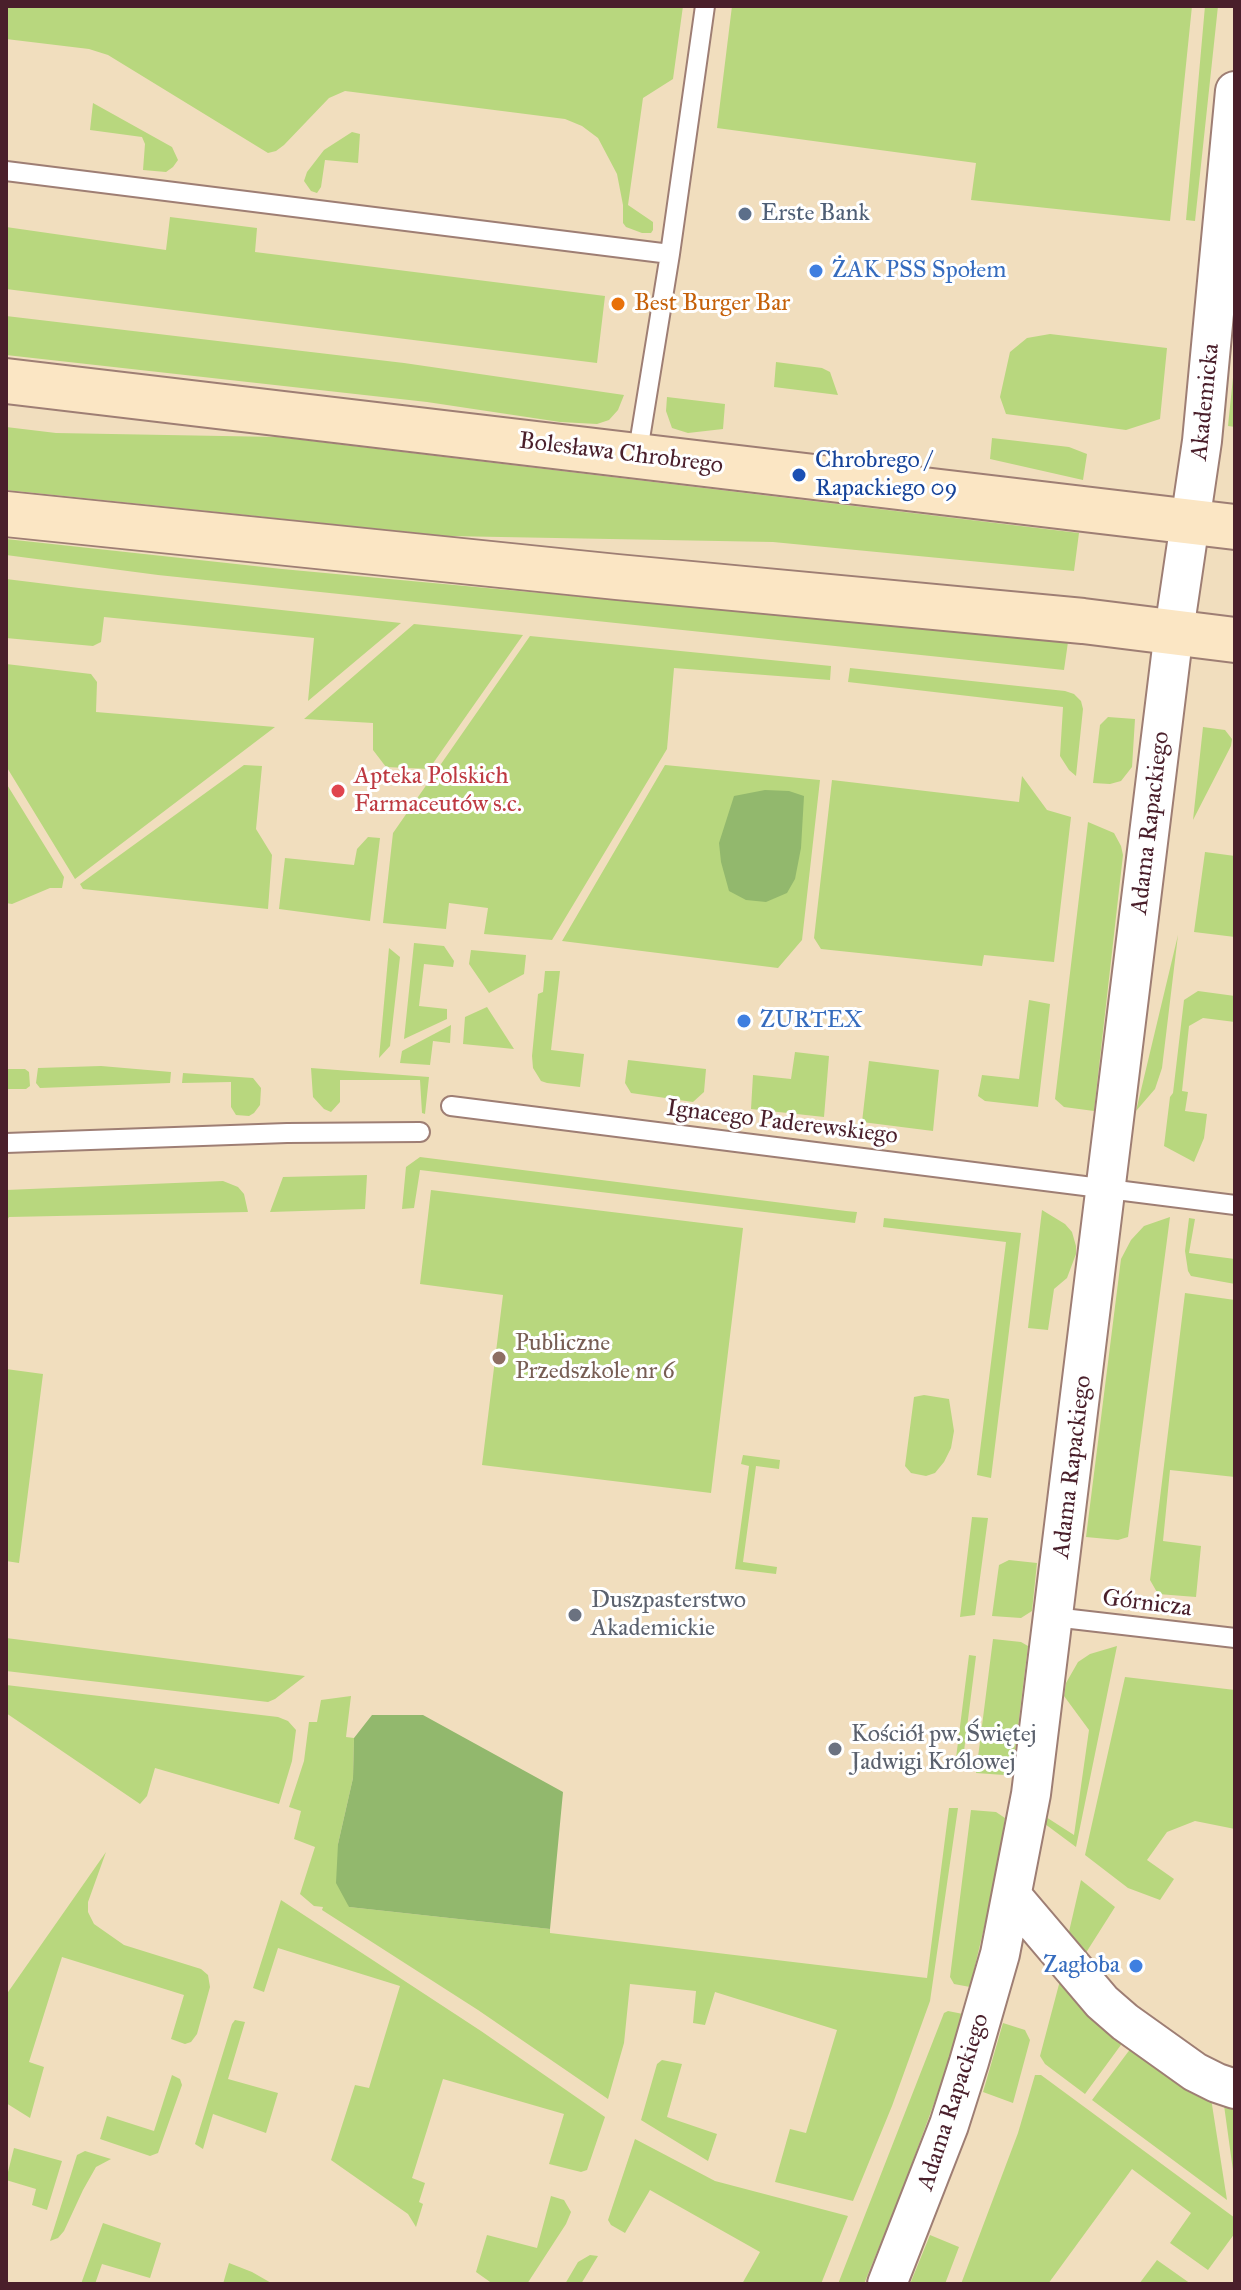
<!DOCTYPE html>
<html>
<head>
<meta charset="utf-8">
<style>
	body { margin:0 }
	#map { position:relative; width:1241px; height:2290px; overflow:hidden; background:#f1debe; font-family:"IM FELL Great Primer",serif }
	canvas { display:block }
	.frame { position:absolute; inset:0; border:8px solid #4a1f2b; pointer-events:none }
</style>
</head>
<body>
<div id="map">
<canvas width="1241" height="2290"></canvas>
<div class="frame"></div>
</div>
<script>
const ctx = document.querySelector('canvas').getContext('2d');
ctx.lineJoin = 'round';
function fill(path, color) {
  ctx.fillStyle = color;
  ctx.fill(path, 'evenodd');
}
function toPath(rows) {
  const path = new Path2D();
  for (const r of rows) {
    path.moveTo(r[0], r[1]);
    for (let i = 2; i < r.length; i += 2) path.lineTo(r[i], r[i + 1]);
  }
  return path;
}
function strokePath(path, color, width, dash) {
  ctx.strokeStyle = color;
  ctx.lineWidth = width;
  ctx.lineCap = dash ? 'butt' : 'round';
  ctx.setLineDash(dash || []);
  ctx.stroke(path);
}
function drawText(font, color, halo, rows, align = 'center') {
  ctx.font = font + ' "IM FELL Great Primer",serif';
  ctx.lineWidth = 6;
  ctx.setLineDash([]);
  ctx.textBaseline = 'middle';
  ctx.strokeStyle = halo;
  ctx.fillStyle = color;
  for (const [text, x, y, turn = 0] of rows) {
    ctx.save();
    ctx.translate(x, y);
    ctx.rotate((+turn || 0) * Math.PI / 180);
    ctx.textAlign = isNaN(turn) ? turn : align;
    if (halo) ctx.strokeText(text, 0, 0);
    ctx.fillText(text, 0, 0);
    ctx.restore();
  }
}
const green = toPath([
	[6,6,683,6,673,79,643,98,628,205,653,222,653,230,651,233,642,233,626,227,623,223,623,205,617,174,598,138,582,126,565,119,345,91,329,98,284,145,276,151,268,153,108,55,89,49,6,39],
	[732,6,1192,6,1170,221,971,200,976,163,717,128],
	[1205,6,1218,6,1195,221,1186,220],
	[93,103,172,147,178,160,173,167,166,172,143,170,145,144,142,137,90,130],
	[352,132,360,134,358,163,325,160,321,187,317,193,311,191,304,181,307,172,324,150],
	[170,217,257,228,255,252,605,296,597,363,6,289,6,227,166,250],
	[6,316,404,363,624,395,618,410,609,420,597,424,560,422,427,402,6,355],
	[1050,334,1167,348,1160,419,1126,430,1006,414,1000,397,1010,352,1027,338],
	[1235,358,1235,427,1228,426],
	[776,362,822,368,830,372,838,395,774,387],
	[667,397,725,404,723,429,688,433,672,428,666,411],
	[6,427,56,433,278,437,1079,533,1074,571,773,542,447,536,6,490],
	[992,438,1069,447,1087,454,1083,480,990,459],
	[6,539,282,569,1068,642,1064,670,158,575,6,555],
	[6,579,79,588,401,623,308,701,314,638,104,617,101,642,93,646,6,638],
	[414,624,523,635,429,769,386,767,373,750,373,723,304,719],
	[530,636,831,666,830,680,674,668,667,749,552,940,484,934,488,908,449,903,446,929,383,923,393,833],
	[6,664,91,674,97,682,96,712,275,727,75,879,6,766],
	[850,668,1065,691,1074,694,1081,701,1083,709,1076,776,1069,770,1060,756,1063,707,848,682],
	[1108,717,1135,719,1132,767,1121,781,1110,784,1093,783,1100,725],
	[1203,727,1225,730,1232,739,1231,746,1193,820],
	[244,765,262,766,256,829,272,855,268,909,83,889,80,884],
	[665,765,820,780,802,940,778,968,562,941],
	[1022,776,1047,810,1071,817,1054,962,984,955,982,966,821,949,814,938,832,780,1019,802],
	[6,783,64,877,62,888,50,888,12,904,6,903],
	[1088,822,1114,833,1121,846,1123,855,1094,1111,1064,1107,1055,1099],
	[368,837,380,838,370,921,279,909,285,858,354,865,357,849],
	[1205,852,1235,856,1235,937,1194,932],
	[1178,935,1162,1068,1155,1089,1136,1111],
	[414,943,444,946,454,961,453,967,424,964,419,1006,447,1009,447,1019,404,1039],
	[389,948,400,957,390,1046,379,1058],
	[471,950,526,955,524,974,489,993,469,964],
	[545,971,560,971,551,1050,584,1054,580,1087,547,1083,541,1081,533,1068,532,1056,538,994,543,992],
	[1198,991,1235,996,1235,1022,1203,1018,1189,1026,1182,1091,1188,1092,1185,1111,1207,1114,1204,1138,1194,1162,1164,1146,1170,1097,1173,1093,1184,1000],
	[1029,1000,1050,1004,1038,1107,985,1101,978,1096,982,1075,1019,1079],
	[487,1007,514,1049,463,1044,465,1017],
	[451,1025,450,1043,433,1041,430,1065,400,1063,402,1051],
	[795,1052,829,1056,824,1117,751,1109,753,1075,791,1079],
	[628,1060,706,1069,704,1092,693,1102,631,1093,625,1083],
	[869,1061,939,1070,933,1131,862,1122],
	[101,1066,171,1072,170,1083,40,1088,36,1083,38,1068],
	[311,1068,429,1077,425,1114,422,1113,420,1080,340,1080,340,1102,331,1112,324,1109,313,1097],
	[6,1069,25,1069,29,1072,30,1086,26,1089,6,1089],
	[183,1073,253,1078,261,1088,260,1105,254,1113,249,1116,236,1115,231,1107,231,1082,182,1083],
	[420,1157,846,1211,857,1212,855,1223,420,1170,414,1208,402,1209,406,1167],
	[367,1175,365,1209,270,1212,283,1177],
	[223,1181,238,1187,244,1194,248,1212,9,1217,6,1222,6,1190],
	[431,1190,743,1228,711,1493,482,1465,503,1295,420,1284],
	[1042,1210,1065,1224,1072,1232,1076,1246,1076,1254,1067,1278,1054,1289,1048,1330,1028,1328],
	[1170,1217,1128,1537,1118,1540,1086,1537,1121,1259,1131,1240,1144,1226],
	[884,1218,1021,1233,991,1478,977,1475,1006,1242,883,1227],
	[1189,1218,1195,1219,1189,1253,1235,1259,1235,1284,1191,1276,1188,1271,1185,1251],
	[1185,1293,1235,1300,1235,1477,1170,1470,1163,1541,1201,1546,1196,1597,1158,1594,1150,1580],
	[6,1369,43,1374,19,1563,6,1561],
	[924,1395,949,1399,954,1431,951,1448,944,1462,935,1473,926,1476,911,1473,905,1466,914,1397],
	[743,1455,780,1460,779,1469,756,1466,743,1562,777,1567,776,1574,735,1569,749,1466,741,1464],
	[972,1517,988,1518,975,1615,960,1617],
	[1009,1560,1037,1563,1032,1611,1021,1618,992,1616,999,1565],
	[6,1638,305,1676,275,1699,268,1702,6,1671],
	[993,1639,1021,1642,1028,1646,1013,1768,1004,1775,976,1773],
	[1117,1646,1076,1847,1045,1824,1046,1817,1074,1835,1089,1730,1064,1696,1066,1683,1078,1662,1090,1654],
	[969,1655,976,1656,962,1767,955,1766],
	[1125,1677,1235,1690,1235,1829,1195,1821,1167,1832,1147,1860,1174,1879,1160,1900,1128,1888,1085,1855],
	[6,1685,278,1717,288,1721,296,1730,292,1761,279,1804,155,1768,147,1796,140,1804,6,1713],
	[351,1696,346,1737,354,1738,353,1778,338,1844,349,1907,550,1929,550,1933,927,1978,949,1808,958,1808,930,2001,892,2106,853,2201,775,2182,790,2129,806,2133,837,2030,715,1992,705,2025,693,2023,696,1991,630,1984,624,2043,608,2099,478,2010,322,1910,323,1907,314,1906,300,1894,315,1847,294,1839,301,1811,289,1807,304,1761,309,1722,317,1722,321,1700],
	[971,1810,996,1812,1005,1818,997,1873,970,1987,954,1984,950,1977],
	[106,1852,88,1902,88,1912,94,1924,124,1945,201,1969,208,1975,210,1987,197,2034,191,2042,185,2044,171,2039,184,1995,62,1957,29,2062,44,2067,30,2118,6,2103,6,1995],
	[1081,1880,1115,1907,1082,1959,1068,1936],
	[281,1900,481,2031,605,2117,587,2170,581,2172,549,2164,564,2114,443,2079,412,2178,425,2183,419,2202,423,2204,416,2227,408,2214,331,2160,355,2085,369,2088,400,1986,278,1948,264,1992,253,1988],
	[1062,1973,1126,2038,1085,2094,1045,2064,1040,2056],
	[948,2011,963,2014,940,2087,900,2196,864,2284,838,2284,944,2013],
	[235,2020,245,2022,228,2079,278,2093,266,2133,213,2114,203,2149,195,2144,232,2024],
	[1003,2023,1025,2030,1030,2040,1013,2103,983,2092],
	[1134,2044,1210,2092,1227,2200,1092,2100],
	[662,2060,682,2064,667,2117,717,2134,708,2161,641,2120,657,2064],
	[172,2075,180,2079,182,2085,158,2153,150,2156,100,2139,107,2116,154,2131],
	[1035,2075,1041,2075,1235,2218,1235,2233,1208,2270,1170,2243,1191,2213,1132,2169,1048,2284,961,2284,1018,2133],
	[1223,2098,1235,2102,1235,2185],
	[635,2139,715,2181,848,2216,821,2284,742,2284,760,2252,650,2190,625,2233,611,2225,608,2220],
	[14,2148,62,2161,47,2210,32,2205,36,2189,6,2180],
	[85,2151,111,2159,96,2167,83,2190,64,2231,58,2238,50,2241,77,2155],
	[551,2196,564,2200,571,2212,566,2224,527,2284,493,2284,476,2272,487,2235,537,2248],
	[103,2223,161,2243,150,2278,102,2264,95,2284,81,2284],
	[930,2235,959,2247,945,2284,910,2284],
	[590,2255,598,2256,581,2284,565,2284,578,2262],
	[1157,2260,1191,2284,1139,2284],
	[229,2263,252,2272,273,2284,223,2284]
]);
const forest = toPath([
	[765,790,789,791,804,796,801,848,795,879,787,893,766,902,746,900,729,891,721,862,719,843,734,796],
	[372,1715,423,1715,563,1792,550,1929,349,1907,336,1883,338,1844,353,1778,354,1738]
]);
const lane = toPath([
	[6,171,670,254],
	[637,457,670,254,705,6],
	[451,1106,1235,1205],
	[6,1143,287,1133,420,1132],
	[1054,1617,1235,1638]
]);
const street = toPath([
	[1012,1896,1102,2002,1125,2022,1195,2072,1217,2083,1235,2089],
	[887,2284,949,2125,969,2062,1000,1954,1031,1794,1174,631,1202,441,1235,91]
]);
const secondary = toPath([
	[6,381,1235,527],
	[6,514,617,577,1083,621,1235,640]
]);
const markers = [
	[745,214,8,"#5c6f8a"],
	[816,271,8,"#3f7fe0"],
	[618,304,8,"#e8710a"],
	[799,475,8,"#1a4fb4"],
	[338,791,8,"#e0444e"],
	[744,1021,8,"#3f7fe0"],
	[499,1358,8,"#8d6e63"],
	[575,1615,8,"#6b7280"],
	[835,1749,8,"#6b7280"],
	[1136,1966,8,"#3f7fe0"]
];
const serviceNames = [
	["Erste Bank",761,214]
];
const shopNames = [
	["ŻAK PSS Społem",832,271],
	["ZURTEX",760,1021],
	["Zagłoba",1120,1966,"right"]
];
const foodNames = [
	["Best Burger Bar",634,304]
];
const streetNames = [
	["Akademicka",1206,402,-84],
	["Bolesława Chrobrego",621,454,7],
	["Adama Rapackiego",1151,823,-83],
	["Ignacego Paderewskiego",782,1123,7],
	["Adama Rapackiego",1073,1467,-83],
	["Górnicza",1147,1604,7],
	["Adama Rapackiego",954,2102,-72]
];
const transitNames = [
	["Chrobrego /",815,461],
	["Rapackiego 09",815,489]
];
const healthNames = [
	["Apteka Polskich",354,777],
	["Farmaceutów s.c.",354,805]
];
const educationNames = [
	["Publiczne",515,1344],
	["Przedszkole nr 6",515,1372]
];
const worshipNames = [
	["Duszpasterstwo",591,1601],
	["Akademickie",591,1629],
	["Kościół pw. Świętej",851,1735],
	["Jadwigi Królowej",851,1763]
];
fill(green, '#b8d77e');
fill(forest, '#92b86d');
strokePath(lane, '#9e7e74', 22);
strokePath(street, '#9e7e74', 42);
strokePath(secondary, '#9e7e74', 48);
strokePath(lane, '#fff', 18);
strokePath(street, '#fff', 38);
strokePath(secondary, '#fbe6c4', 44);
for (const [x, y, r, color] of markers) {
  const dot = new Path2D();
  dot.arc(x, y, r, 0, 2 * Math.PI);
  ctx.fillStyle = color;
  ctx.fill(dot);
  strokePath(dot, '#fff', 3);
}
drawText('24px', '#4e5e75', '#fff', serviceNames, 'left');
drawText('24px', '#366cbe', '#fff', shopNames, 'left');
drawText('24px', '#c56008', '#fff', foodNames, 'left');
drawText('24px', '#4a1f2b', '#fff', streetNames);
drawText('24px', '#164399', '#fff', transitNames, 'left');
drawText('24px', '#be3a42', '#fff', healthNames, 'left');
drawText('24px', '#785e54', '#fff', educationNames, 'left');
drawText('24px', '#5b616d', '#fff', worshipNames, 'left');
</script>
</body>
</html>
